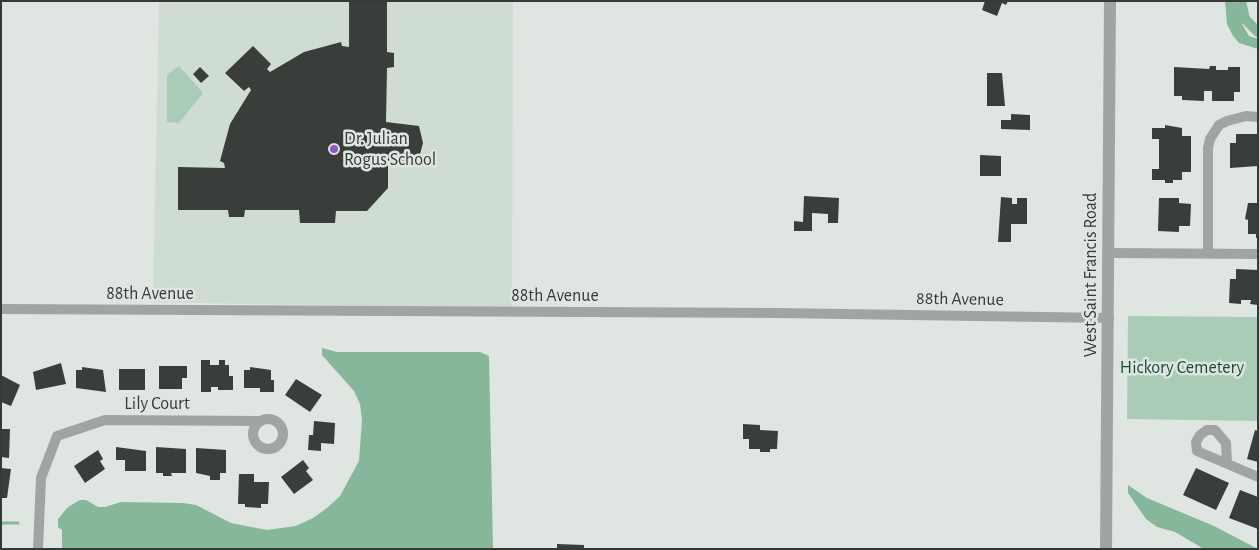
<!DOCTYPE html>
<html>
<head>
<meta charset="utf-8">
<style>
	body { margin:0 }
	#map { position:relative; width:1259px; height:550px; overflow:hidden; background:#dfe5e1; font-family:"Alegreya Sans",sans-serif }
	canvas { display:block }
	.frame { position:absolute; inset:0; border:2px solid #373938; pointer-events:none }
</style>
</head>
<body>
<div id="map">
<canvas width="1259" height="550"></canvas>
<div class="frame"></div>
</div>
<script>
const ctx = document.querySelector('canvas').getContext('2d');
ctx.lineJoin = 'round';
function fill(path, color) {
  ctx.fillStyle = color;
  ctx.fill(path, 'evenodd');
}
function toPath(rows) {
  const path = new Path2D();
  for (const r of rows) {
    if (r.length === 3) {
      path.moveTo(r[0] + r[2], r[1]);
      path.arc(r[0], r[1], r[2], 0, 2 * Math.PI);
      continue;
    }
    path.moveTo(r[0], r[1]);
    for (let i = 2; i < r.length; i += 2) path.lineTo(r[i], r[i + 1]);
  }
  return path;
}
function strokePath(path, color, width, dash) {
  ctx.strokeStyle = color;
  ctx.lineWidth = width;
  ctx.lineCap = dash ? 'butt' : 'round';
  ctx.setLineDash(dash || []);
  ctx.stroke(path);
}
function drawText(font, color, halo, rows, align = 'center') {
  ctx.font = font + ' "Alegreya Sans",sans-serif';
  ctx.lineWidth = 5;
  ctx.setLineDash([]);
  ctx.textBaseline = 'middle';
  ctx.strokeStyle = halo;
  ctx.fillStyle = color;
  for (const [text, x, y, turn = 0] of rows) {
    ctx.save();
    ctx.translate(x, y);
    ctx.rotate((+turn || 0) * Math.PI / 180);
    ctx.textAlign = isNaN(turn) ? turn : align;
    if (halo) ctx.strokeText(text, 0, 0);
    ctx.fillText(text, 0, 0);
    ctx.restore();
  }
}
const built = toPath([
	[159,1,513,1,512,309,149,302,153,297]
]);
const green = toPath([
	[179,66,203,93,179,123,167,122,167,75],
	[1128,316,1258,317,1258,421,1127,419]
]);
const water = toPath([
	[1225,1,1239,1,1242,24,1249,36,1258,39,1258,49,1239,43,1233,36,1227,24],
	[322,348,337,352,480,352,489,356,493,549,62,549,62,530,58,527,58,519,68,507,80,500,86,500,98,507,105,507,121,502,183,503,196,505,231,523,267,530,296,526,313,518,327,508,340,496,359,461,362,420,360,404,354,391,322,355],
	[1128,485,1147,498,1214,526,1258,549,1204,549,1175,532,1157,527,1146,519,1128,493]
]);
const stream = toPath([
	[1,523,18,523]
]);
const canal = toPath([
	[1241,1,1245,19,1258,32]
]);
const building = toPath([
	[349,1,387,1,387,52,394,53,394,67,387,68,386,122,419,126,423,143,418,162,388,161,388,188,367,211,336,211,335,223,300,223,299,210,245,210,244,217,229,217,228,210,178,210,178,167,225,168,224,163,220,161,230,124,251,90,249,87,244,91,225,73,253,46,271,64,267,69,270,72,304,52,341,42,342,46,349,47],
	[985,1,1008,1,1006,5,1002,3,997,16,982,10],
	[1210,66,1216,66,1216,70,1228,70,1228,67,1240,67,1240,92,1234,92,1234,101,1212,101,1212,91,1204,91,1204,101,1182,100,1182,96,1174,96,1174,67,1209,69],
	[200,67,209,76,201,83,193,74],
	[987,73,1002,73,1005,106,987,106],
	[1011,114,1030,115,1030,130,1001,129,1001,120,1011,120],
	[1165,125,1182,128,1182,136,1191,136,1191,172,1182,172,1182,180,1173,180,1173,183,1165,183,1165,180,1152,180,1152,169,1159,169,1159,139,1152,139,1152,128,1165,128],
	[1236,134,1257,134,1258,166,1230,168,1230,143,1236,143],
	[980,155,1001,156,1001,176,980,176],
	[804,196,839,198,838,223,828,223,828,214,812,213,812,231,794,231,794,221,803,222],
	[1001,197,1012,198,1012,204,1017,204,1017,198,1027,198,1027,224,1011,224,1011,242,998,242],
	[1159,198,1179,198,1179,203,1191,204,1190,226,1179,226,1179,232,1158,231],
	[1248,203,1258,203,1258,238,1256,238,1256,234,1248,234,1248,220,1245,219],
	[1236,269,1258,270,1258,305,1250,304,1251,300,1241,300,1241,304,1229,303,1230,279,1236,279],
	[201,360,210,360,210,365,219,365,219,360,225,360,225,365,229,365,229,376,233,376,233,390,218,390,218,387,211,387,211,392,201,392],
	[61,363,66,384,36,390,33,372],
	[159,366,187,366,187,378,182,378,182,389,159,389],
	[82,367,103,370,106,392,76,388,76,370,82,370],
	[250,367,271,370,271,380,274,380,274,392,260,392,260,388,244,388,244,370,250,370],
	[119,369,145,369,145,390,119,390],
	[1,375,20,385,11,406,1,402],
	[296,379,322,395,310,412,285,395],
	[314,421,335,423,334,444,321,443,321,451,308,450,309,435,313,435],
	[743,424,760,425,760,430,778,431,777,449,770,449,770,452,760,452,760,449,749,449,749,439,743,439],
	[1,429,10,429,9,458,1,457],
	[1255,430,1258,431,1258,462,1247,459],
	[116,447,146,451,146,471,125,471,125,460,116,460],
	[156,447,186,449,186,473,171,473,172,476,163,476,163,473,156,473],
	[196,448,226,450,226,473,220,473,220,480,210,480,210,476,196,473],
	[98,450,103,459,100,461,105,469,85,483,74,466],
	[303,460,309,468,306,471,313,480,294,494,281,477],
	[1,468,11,469,7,498,1,498],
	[1196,468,1229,483,1216,510,1183,495],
	[239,474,254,474,254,482,269,482,268,504,261,504,261,508,245,507,245,504,238,504],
	[1240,490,1258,497,1258,529,1229,518],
	[557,544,584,545,584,549,557,549]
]);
const minor = toPath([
	[1109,253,1258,254],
	[1208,253,1208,148,1210,139,1219,125,1227,121,1246,116,1258,117],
	[1,309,778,313,1109,318],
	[268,434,15],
	[1227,463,1226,443,1215,430,1207,430,1200,435,1196,442,1197,451,1258,477],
	[38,549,41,478,57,436,105,420,260,421]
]);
const tertiary = toPath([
	[1106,549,1110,1]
]);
const markers = [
	[334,149,5,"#9553c8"]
];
const poiNames = [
	["Dr. Julian",344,139],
	["Rogus School",344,160]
];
const streetNames = [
	["West Saint Francis Road",1091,275,-90],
	["88th Avenue",150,294],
	["88th Avenue",555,296],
	["88th Avenue",960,299,1],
	["Lily Court",157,404]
];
const parkNames = [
	["Hickory Cemetery",1182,368]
];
fill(built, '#cfdcd3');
fill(green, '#aaccb7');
fill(water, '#87b79a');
strokePath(stream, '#87b79a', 3);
strokePath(canal, '#87b79a', 10);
fill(building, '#393e3b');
strokePath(minor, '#a2a4a3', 10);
strokePath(tertiary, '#a2a4a3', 12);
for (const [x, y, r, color] of markers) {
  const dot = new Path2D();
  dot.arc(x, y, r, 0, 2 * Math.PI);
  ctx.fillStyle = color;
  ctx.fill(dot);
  strokePath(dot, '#dfe5e1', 2);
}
drawText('18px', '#373938', '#dfe5e1', poiNames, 'left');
drawText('18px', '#373938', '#dfe5e1', streetNames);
drawText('18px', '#134e31', '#dfe5e1', parkNames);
</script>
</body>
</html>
